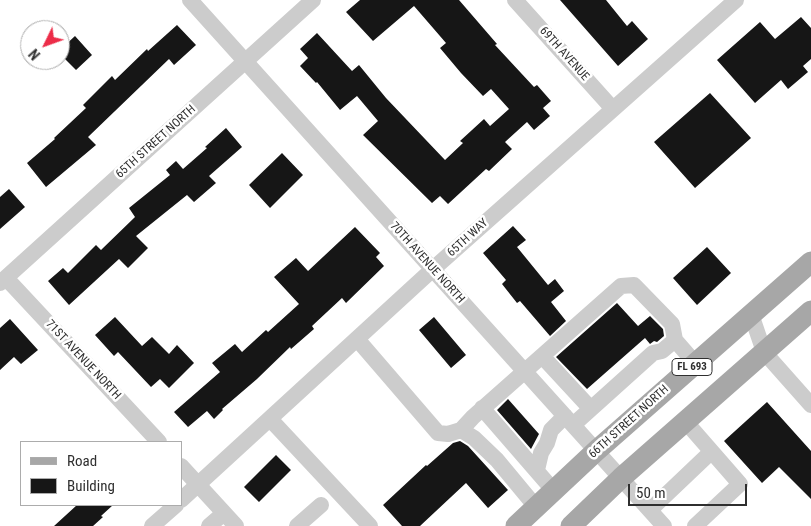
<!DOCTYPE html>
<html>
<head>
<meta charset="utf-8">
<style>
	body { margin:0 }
	#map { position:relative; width:811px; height:526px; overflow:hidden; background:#fff; font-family:"Roboto Condensed",sans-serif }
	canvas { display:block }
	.legend { position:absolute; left:20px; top:441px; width:162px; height:65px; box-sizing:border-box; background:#fff; border:1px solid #acacac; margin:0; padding:6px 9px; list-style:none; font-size:15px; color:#2f2f2f }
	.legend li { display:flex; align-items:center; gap:10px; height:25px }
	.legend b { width:25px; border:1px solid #acacac }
	.north { position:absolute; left:20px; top:20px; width:50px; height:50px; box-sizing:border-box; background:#fff; border:1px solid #acacac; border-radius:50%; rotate:228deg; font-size:14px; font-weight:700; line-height:20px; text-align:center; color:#2f2f2f }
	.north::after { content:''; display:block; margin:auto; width:18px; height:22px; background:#ec2c48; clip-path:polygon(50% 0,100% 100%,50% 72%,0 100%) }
	.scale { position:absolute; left:628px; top:484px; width:119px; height:22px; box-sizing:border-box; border:2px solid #2f2f2f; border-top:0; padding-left:6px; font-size:15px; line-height:18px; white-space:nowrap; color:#2f2f2f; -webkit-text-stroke:4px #fff; paint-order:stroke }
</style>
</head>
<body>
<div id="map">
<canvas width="811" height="526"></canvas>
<ul class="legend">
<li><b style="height:6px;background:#a7a7a7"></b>Road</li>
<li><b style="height:14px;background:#161616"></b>Building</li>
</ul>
<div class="north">N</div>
<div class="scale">50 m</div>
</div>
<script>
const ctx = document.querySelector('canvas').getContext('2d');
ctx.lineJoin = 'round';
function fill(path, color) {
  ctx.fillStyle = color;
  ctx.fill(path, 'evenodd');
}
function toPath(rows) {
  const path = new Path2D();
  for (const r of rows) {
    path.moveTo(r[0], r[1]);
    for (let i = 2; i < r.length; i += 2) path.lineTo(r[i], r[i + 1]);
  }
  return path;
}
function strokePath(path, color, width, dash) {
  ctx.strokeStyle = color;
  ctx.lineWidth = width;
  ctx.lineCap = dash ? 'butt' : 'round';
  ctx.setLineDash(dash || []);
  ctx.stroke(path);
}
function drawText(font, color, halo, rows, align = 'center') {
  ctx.font = font + ' "Roboto Condensed",sans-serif';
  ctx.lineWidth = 5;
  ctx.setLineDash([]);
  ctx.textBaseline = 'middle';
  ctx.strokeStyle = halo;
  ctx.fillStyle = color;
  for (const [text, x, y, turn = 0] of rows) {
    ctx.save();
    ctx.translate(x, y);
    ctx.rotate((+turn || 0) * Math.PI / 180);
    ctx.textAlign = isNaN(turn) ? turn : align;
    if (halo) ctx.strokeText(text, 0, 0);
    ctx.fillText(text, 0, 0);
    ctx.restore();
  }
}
const building = toPath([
	[360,0,459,0,497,44,495,45,534,87,537,85,551,101,543,108,550,116,534,130,527,122,505,142,512,149,489,171,486,169,448,204,440,196,432,203,363,135,378,121,357,96,340,110,317,82,316,83,300,66,308,58,300,49,317,33,352,71,359,65,386,98,445,160,463,143,460,141,484,119,490,126,509,109,491,89,483,96,461,73,440,48,446,43,414,6,373,41,346,12],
	[560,0,606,0,627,26,632,21,648,39,618,66],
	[801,17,811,28,811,59,803,66,808,72,788,89,781,80,755,103,717,60,760,22,775,39],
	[177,25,196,45,174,65,169,59,88,137,96,145,46,187,27,163,55,139,54,138,86,108,83,105,112,76,115,80,147,49,148,51],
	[75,36,92,55,76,70,60,54,60,50],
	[710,93,751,138,695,188,654,142],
	[226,128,242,147,209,176,216,183,194,202,187,195,136,236,148,248,128,268,119,259,69,305,48,281,63,268,68,273,96,245,101,250,135,217,129,208,170,175,166,170,176,161,183,169,207,148,205,147],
	[282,153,303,175,270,208,249,185],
	[9,189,25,207,0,229,0,197],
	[513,226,526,240,517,247,548,285,555,279,564,291,551,302,566,321,550,336,520,301,517,303,502,284,506,280,483,253],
	[355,227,380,253,376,257,384,266,346,303,342,298,312,326,314,329,291,349,290,347,257,379,222,409,223,410,214,419,207,411,188,427,174,412,220,372,212,363,235,344,242,352,266,330,268,332,299,304,274,277,296,258,308,271],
	[707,247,731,273,697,305,673,278],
	[617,303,638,326,650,316,663,329,664,336,657,342,654,341,650,344,645,338,587,389,556,357],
	[115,317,142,346,152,337,169,354,177,345,194,363,169,388,160,379,151,387,118,352,114,356,95,335],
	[434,317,466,355,451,368,419,330],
	[10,319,38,350,21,364,14,357,0,370,0,328],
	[508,399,539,434,531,449,497,410],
	[767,402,811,451,811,499,779,467,762,483,724,441],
	[460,441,468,446,508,490,488,508,466,483,420,526,402,526,383,505,426,465,427,466,453,443],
	[276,455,291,470,259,502,244,487],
	[77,505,113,505,101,516,103,517,93,526,54,526]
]);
const minor = toPath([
	[190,0,664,526],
	[515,0,613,109],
	[6,278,159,442],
	[0,283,313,0],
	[751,314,764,352,811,405],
	[357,339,438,433,448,434,461,430,474,438,497,460,536,507],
	[542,356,591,409],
	[482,408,554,491],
	[270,419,370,526],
	[685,421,740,484,695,526],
	[573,425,653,353,662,351,675,340],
	[461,430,473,417,621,286,634,285,672,324,675,340,695,363],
	[181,466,236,526],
	[537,470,541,453,547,443,551,430,565,416],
	[181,500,433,269,736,0],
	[650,510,711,452],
	[152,526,176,505],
	[209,526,224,513],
	[297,526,321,505]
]);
const major = toPath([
	[516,526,596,451,811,262],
	[571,526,621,478,811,311]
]);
const shields = [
	[692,367,40]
];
const shieldNames = [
	["FL 693",692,367]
];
const streetNames = [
	["69TH AVENUE",564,54,48],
	["65TH STREET NORTH",156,142,-42],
	["65TH WAY",468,238,-42],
	["70TH AVENUE NORTH",427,263,48],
	["71ST AVENUE NORTH",83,360,47],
	["66TH STREET NORTH",629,422,-42]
];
fill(building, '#161616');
strokePath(minor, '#ccc', 16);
strokePath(major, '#a7a7a7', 21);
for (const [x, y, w] of shields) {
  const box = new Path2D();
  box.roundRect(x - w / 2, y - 8.5, w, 17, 4);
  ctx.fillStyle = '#fff';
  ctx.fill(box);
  strokePath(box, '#2f2f2f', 1);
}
drawText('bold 11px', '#2f2f2f', null, shieldNames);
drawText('12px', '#2f2f2f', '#fff', streetNames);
</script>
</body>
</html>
